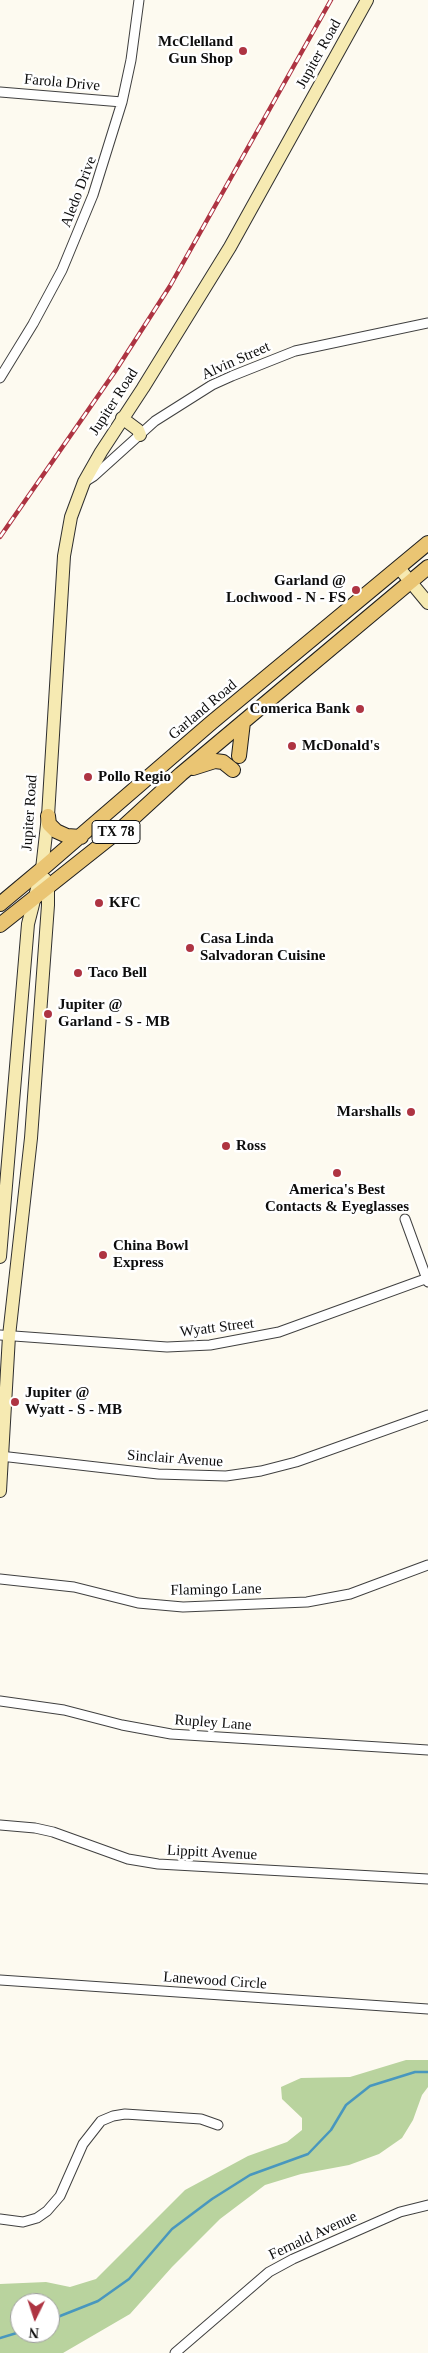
<!DOCTYPE html>
<html>
<head>
<meta charset="utf-8">
<style>
	body { margin:0 }
	#map { position:relative; width:428px; height:2353px; overflow:hidden; background:#fdfaf0; font-family:"Times New Roman",serif }
	canvas { display:block }
	.north { position:absolute; left:10px; top:2293px; width:50px; height:50px; box-sizing:border-box; background:#fff; border:1px solid #9e9e9e; border-radius:50%; rotate:184deg; font-size:14px; font-weight:700; line-height:20px; text-align:center; color:#0d0d0d }
	.north::after { content:''; display:block; margin:auto; width:18px; height:22px; background:#ae3442; clip-path:polygon(50% 0,100% 100%,50% 72%,0 100%) }
</style>
</head>
<body>
<div id="map">
<canvas width="428" height="2353"></canvas>
<div class="north">N</div>
</div>
<script>
const ctx = document.querySelector('canvas').getContext('2d');
ctx.lineJoin = 'round';
function fill(path, color) {
  ctx.fillStyle = color;
  ctx.fill(path, 'evenodd');
}
function toPath(rows) {
  const path = new Path2D();
  for (const r of rows) {
    path.moveTo(r[0], r[1]);
    for (let i = 2; i < r.length; i += 2) path.lineTo(r[i], r[i + 1]);
  }
  return path;
}
function strokePath(path, color, width, dash) {
  ctx.strokeStyle = color;
  ctx.lineWidth = width;
  ctx.lineCap = dash ? 'butt' : 'round';
  ctx.setLineDash(dash || []);
  ctx.stroke(path);
}
function drawText(font, color, halo, rows, align = 'center') {
  ctx.font = font + ' "Times New Roman",serif';
  ctx.lineWidth = 5;
  ctx.setLineDash([]);
  ctx.textBaseline = 'middle';
  ctx.strokeStyle = halo;
  ctx.fillStyle = color;
  for (const [text, x, y, turn = 0] of rows) {
    ctx.save();
    ctx.translate(x, y);
    ctx.rotate((+turn || 0) * Math.PI / 180);
    ctx.textAlign = isNaN(turn) ? turn : align;
    if (halo) ctx.strokeText(text, 0, 0);
    ctx.fillText(text, 0, 0);
    ctx.restore();
  }
}
const forest = toPath([
	[406,2060,428,2060,428,2087,422,2095,413,2120,402,2138,379,2154,349,2165,301,2174,265,2185,220,2219,172,2267,130,2314,63,2353,0,2353,0,2284,46,2282,70,2287,96,2279,185,2190,248,2156,287,2142,302,2130,302,2118,282,2099,281,2087,301,2078,350,2077],
	[20,2303,50,2303,50,2333,20,2333]
]);
const stream = toPath([
	[50,2320,98,2301,129,2279,172,2229,212,2199,250,2175,308,2154,331,2130,346,2105,370,2086,415,2072,428,2072],
	[0,2338,20,2332]
]);
const street = toPath([
	[0,92,122,102],
	[0,378,33,324,62,270,93,195,122,102,131,60,139,0],
	[86,481,94,476,155,421,212,385,232,376,295,351,428,323],
	[405,1219,428,1282],
	[0,1335,167,1347,210,1345,279,1332,428,1278],
	[0,1456,158,1474,226,1476,261,1471,296,1462,428,1415],
	[0,1579,74,1587,138,1603,183,1607,307,1602,350,1594,428,1565],
	[0,1701,64,1710,122,1725,171,1734,428,1750],
	[0,1825,35,1828,53,1832,128,1859,158,1864,428,1879],
	[0,1980,428,2009],
	[0,2219,23,2222,37,2218,47,2211,60,2196,83,2144,101,2121,113,2116,125,2114,201,2119,218,2125],
	[175,2353,269,2272,293,2259,400,2212,428,2205]
]);
const secondary = toPath([
	[122,418,138,430,140,435],
	[399,568,428,603],
	[0,1257,28,924,42,869,48,816,64,556,71,517,84,482,101,452,143,388,230,247,367,0],
	[0,1491,9,1336,31,1138,48,905,48,887,45,879]
]);
const primary = toPath([
	[239,756,243,722],
	[193,768,215,761,223,762,233,770],
	[48,816,49,824,56,831,67,836,81,837],
	[0,904,42,869,211,723,428,543],
	[0,925,121,829,181,774,428,567]
]);
const rail = toPath([
	[0,537,116,370,170,286,331,0]
]);
const markers = [
	[243,51,5,"#ae3442"],
	[356,590,5,"#ae3442"],
	[360,709,5,"#ae3442"],
	[292,746,5,"#ae3442"],
	[88,777,5,"#ae3442"],
	[99,903,5,"#ae3442"],
	[190,948,5,"#ae3442"],
	[78,973,5,"#ae3442"],
	[48,1014,5,"#ae3442"],
	[411,1112,5,"#ae3442"],
	[226,1146,5,"#ae3442"],
	[337,1173,5,"#ae3442"],
	[103,1255,5,"#ae3442"],
	[15,1402,5,"#ae3442"]
];
const shields = [
	[116,832,48]
];
const shieldNames = [
	["TX 78",116,832]
];
const poiNames = [
	["McClelland",233,42,"right"],
	["Gun Shop",233,59,"right"],
	["Garland @",346,581,"right"],
	["Lochwood - N - FS",346,598,"right"],
	["Comerica Bank",350,709,"right"],
	["McDonald's",302,746],
	["Pollo Regio",98,777],
	["KFC",109,903],
	["Casa Linda",200,939],
	["Salvadoran Cuisine",200,956],
	["Taco Bell",88,973],
	["Jupiter @",58,1005],
	["Garland - S - MB",58,1022],
	["Marshalls",401,1112,"right"],
	["Ross",236,1146],
	["America's Best",337,1190,"center"],
	["Contacts & Eyeglasses",337,1207,"center"],
	["China Bowl",113,1246],
	["Express",113,1263],
	["Jupiter @",25,1393],
	["Wyatt - S - MB",25,1410]
];
const streetNames = [
	["Jupiter Road",319,54,-61],
	["Farola Drive",62,83,5],
	["Aledo Drive",79,192,-69],
	["Alvin Street",236,361,-24],
	["Jupiter Road",114,402,-57],
	["Garland Road",203,710,-40],
	["Jupiter Road",30,813,-86],
	["Wyatt Street",217,1328,-7],
	["Sinclair Avenue",175,1459,4],
	["Flamingo Lane",216,1590,-1],
	["Rupley Lane",213,1723,4],
	["Lippitt Avenue",212,1853,3],
	["Lanewood Circle",215,1981,4],
	["Fernald Avenue",313,2236,-25]
];
fill(forest, '#b9d39e');
strokePath(stream, '#4897be', 2.5);
strokePath(street, '#404040', 11);
strokePath(secondary, '#2f2f2f', 14);
strokePath(primary, '#1e1e1e', 16);
strokePath(street, '#fff', 9);
strokePath(secondary, '#f6eab2', 12);
strokePath(primary, '#eac573', 14);
strokePath(rail, '#ae3442', 4.5);
strokePath(rail, '#fff', 2.5, [8]);
for (const [x, y, r, color] of markers) {
  const dot = new Path2D();
  dot.arc(x, y, r, 0, 2 * Math.PI);
  ctx.fillStyle = color;
  ctx.fill(dot);
  strokePath(dot, '#fff', 2);
}
for (const [x, y, w] of shields) {
  const box = new Path2D();
  box.roundRect(x - w / 2, y - 11.5, w, 23, 4);
  ctx.fillStyle = '#fff';
  ctx.fill(box);
  strokePath(box, '#0d0d0d', 1);
}
drawText('bold 14px', '#0d0d0d', null, shieldNames);
drawText('bold 15px', '#0d0d0d', '#fff', poiNames, 'left');
drawText('15px', '#0d0d0d', '#fff', streetNames);
</script>
</body>
</html>
